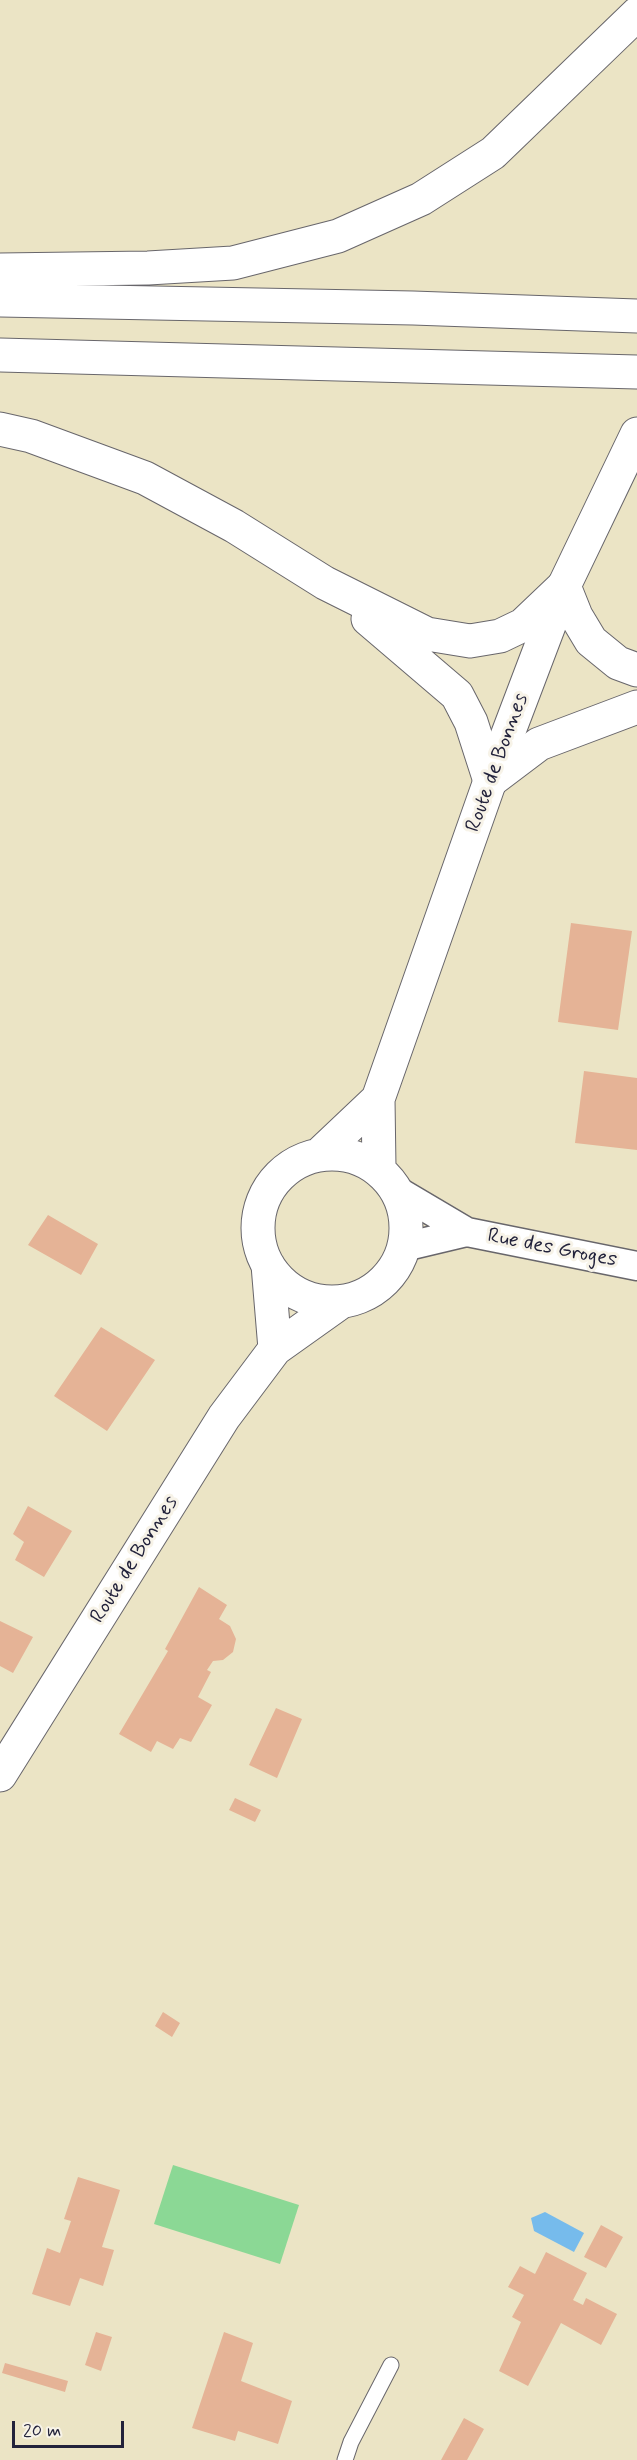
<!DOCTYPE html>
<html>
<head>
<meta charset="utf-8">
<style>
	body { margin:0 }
	#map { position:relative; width:637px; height:2460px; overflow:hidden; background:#ebe4c5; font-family:Mynerve,sans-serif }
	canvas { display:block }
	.scale { position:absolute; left:12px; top:2421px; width:112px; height:27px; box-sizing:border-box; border:3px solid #22223b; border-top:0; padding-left:8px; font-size:18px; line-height:21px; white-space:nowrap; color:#22223b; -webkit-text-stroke:4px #f7f3e8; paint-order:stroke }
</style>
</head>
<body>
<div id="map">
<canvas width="637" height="2460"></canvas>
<div class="scale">20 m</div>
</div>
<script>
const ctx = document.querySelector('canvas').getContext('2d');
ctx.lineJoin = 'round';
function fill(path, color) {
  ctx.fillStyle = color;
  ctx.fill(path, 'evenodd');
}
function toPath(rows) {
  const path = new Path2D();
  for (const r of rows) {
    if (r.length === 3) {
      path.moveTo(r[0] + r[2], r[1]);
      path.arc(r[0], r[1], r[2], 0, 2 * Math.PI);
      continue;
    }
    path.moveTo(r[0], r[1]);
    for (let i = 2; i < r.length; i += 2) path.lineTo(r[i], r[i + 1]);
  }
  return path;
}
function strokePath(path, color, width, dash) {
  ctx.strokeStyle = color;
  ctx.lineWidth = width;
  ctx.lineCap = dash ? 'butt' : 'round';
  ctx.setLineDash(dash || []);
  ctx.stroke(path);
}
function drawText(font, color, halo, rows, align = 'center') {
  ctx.font = font + ' Mynerve,sans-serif';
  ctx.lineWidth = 6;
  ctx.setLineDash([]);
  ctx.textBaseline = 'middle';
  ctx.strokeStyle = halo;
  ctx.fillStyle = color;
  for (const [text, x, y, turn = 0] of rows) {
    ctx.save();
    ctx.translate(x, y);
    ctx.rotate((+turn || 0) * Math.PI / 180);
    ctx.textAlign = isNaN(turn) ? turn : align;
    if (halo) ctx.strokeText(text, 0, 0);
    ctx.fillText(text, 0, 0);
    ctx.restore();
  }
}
const green = toPath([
	[173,2165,299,2205,280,2264,154,2224]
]);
const water = toPath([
	[545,2212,584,2233,574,2252,534,2231,531,2218]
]);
const building = toPath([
	[571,923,632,931,618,1030,558,1022],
	[584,1071,637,1078,637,1150,575,1143],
	[48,1215,98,1244,81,1275,28,1245],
	[101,1327,155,1360,107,1431,54,1396],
	[28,1506,72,1531,44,1577,15,1560,24,1542,13,1534],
	[199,1587,227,1605,219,1619,230,1626,236,1639,233,1652,223,1660,213,1661,207,1670,211,1672,198,1697,212,1705,191,1742,180,1738,173,1749,157,1741,151,1752,119,1734,168,1651,165,1649],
	[0,1621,33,1637,13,1673,0,1666],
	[276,1708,302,1719,277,1778,249,1765],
	[235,1798,261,1810,255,1822,229,1810],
	[163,2012,180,2023,172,2037,155,2026],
	[78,2177,120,2190,102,2247,114,2250,103,2286,80,2278,70,2306,32,2294,47,2248,60,2253,71,2221,64,2219],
	[601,2225,623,2237,606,2268,584,2257],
	[546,2252,587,2273,573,2300,583,2305,586,2298,617,2314,601,2345,561,2323,528,2386,499,2371,521,2322,512,2317,524,2295,508,2287,520,2266,535,2274],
	[96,2332,112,2337,101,2371,85,2365],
	[224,2332,253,2343,241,2381,292,2401,278,2444,238,2431,235,2441,192,2428],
	[5,2363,68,2381,65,2392,2,2373],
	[464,2418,484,2429,479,2438,467,2460,441,2460]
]);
const service = toPath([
	[345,2460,351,2442,391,2365]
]);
const minor = toPath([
	[396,1190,467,1232,637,1266],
	[404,1247,467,1232]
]);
const tertiary = toPath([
	[322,1152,378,1099],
	[332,1228,74],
	[379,1168,378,1099,490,781,564,586,637,434],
	[268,1265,275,1349],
	[0,1775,224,1417,275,1349,341,1302]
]);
const trunk = toPath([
	[0,270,148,268,233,263,338,236,421,199,493,153,637,14],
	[0,300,413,308,637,316],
	[0,355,637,372],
	[0,429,31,436,145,478,234,526,325,583,427,634,470,641,500,636,523,625,564,586,576,616,591,641,618,663,637,670],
	[368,619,457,695,471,722,490,781,539,744,637,707]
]);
const streetNames = [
	["Route de Bonnes",498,763,-70],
	["Rue des Groges",552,1249,11],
	["Route de Bonnes",135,1560,-58]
];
fill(green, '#8bd895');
fill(water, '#76bbec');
fill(building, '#e5b396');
strokePath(service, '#68666b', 17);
strokePath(minor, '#68666b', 31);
strokePath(tertiary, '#68666b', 35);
strokePath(trunk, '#68666b', 35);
strokePath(service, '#fff', 15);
strokePath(minor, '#fff', 28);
strokePath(tertiary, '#fff', 33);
strokePath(trunk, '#fff', 33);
drawText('21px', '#22223b', '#f7f3e8', streetNames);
</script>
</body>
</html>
